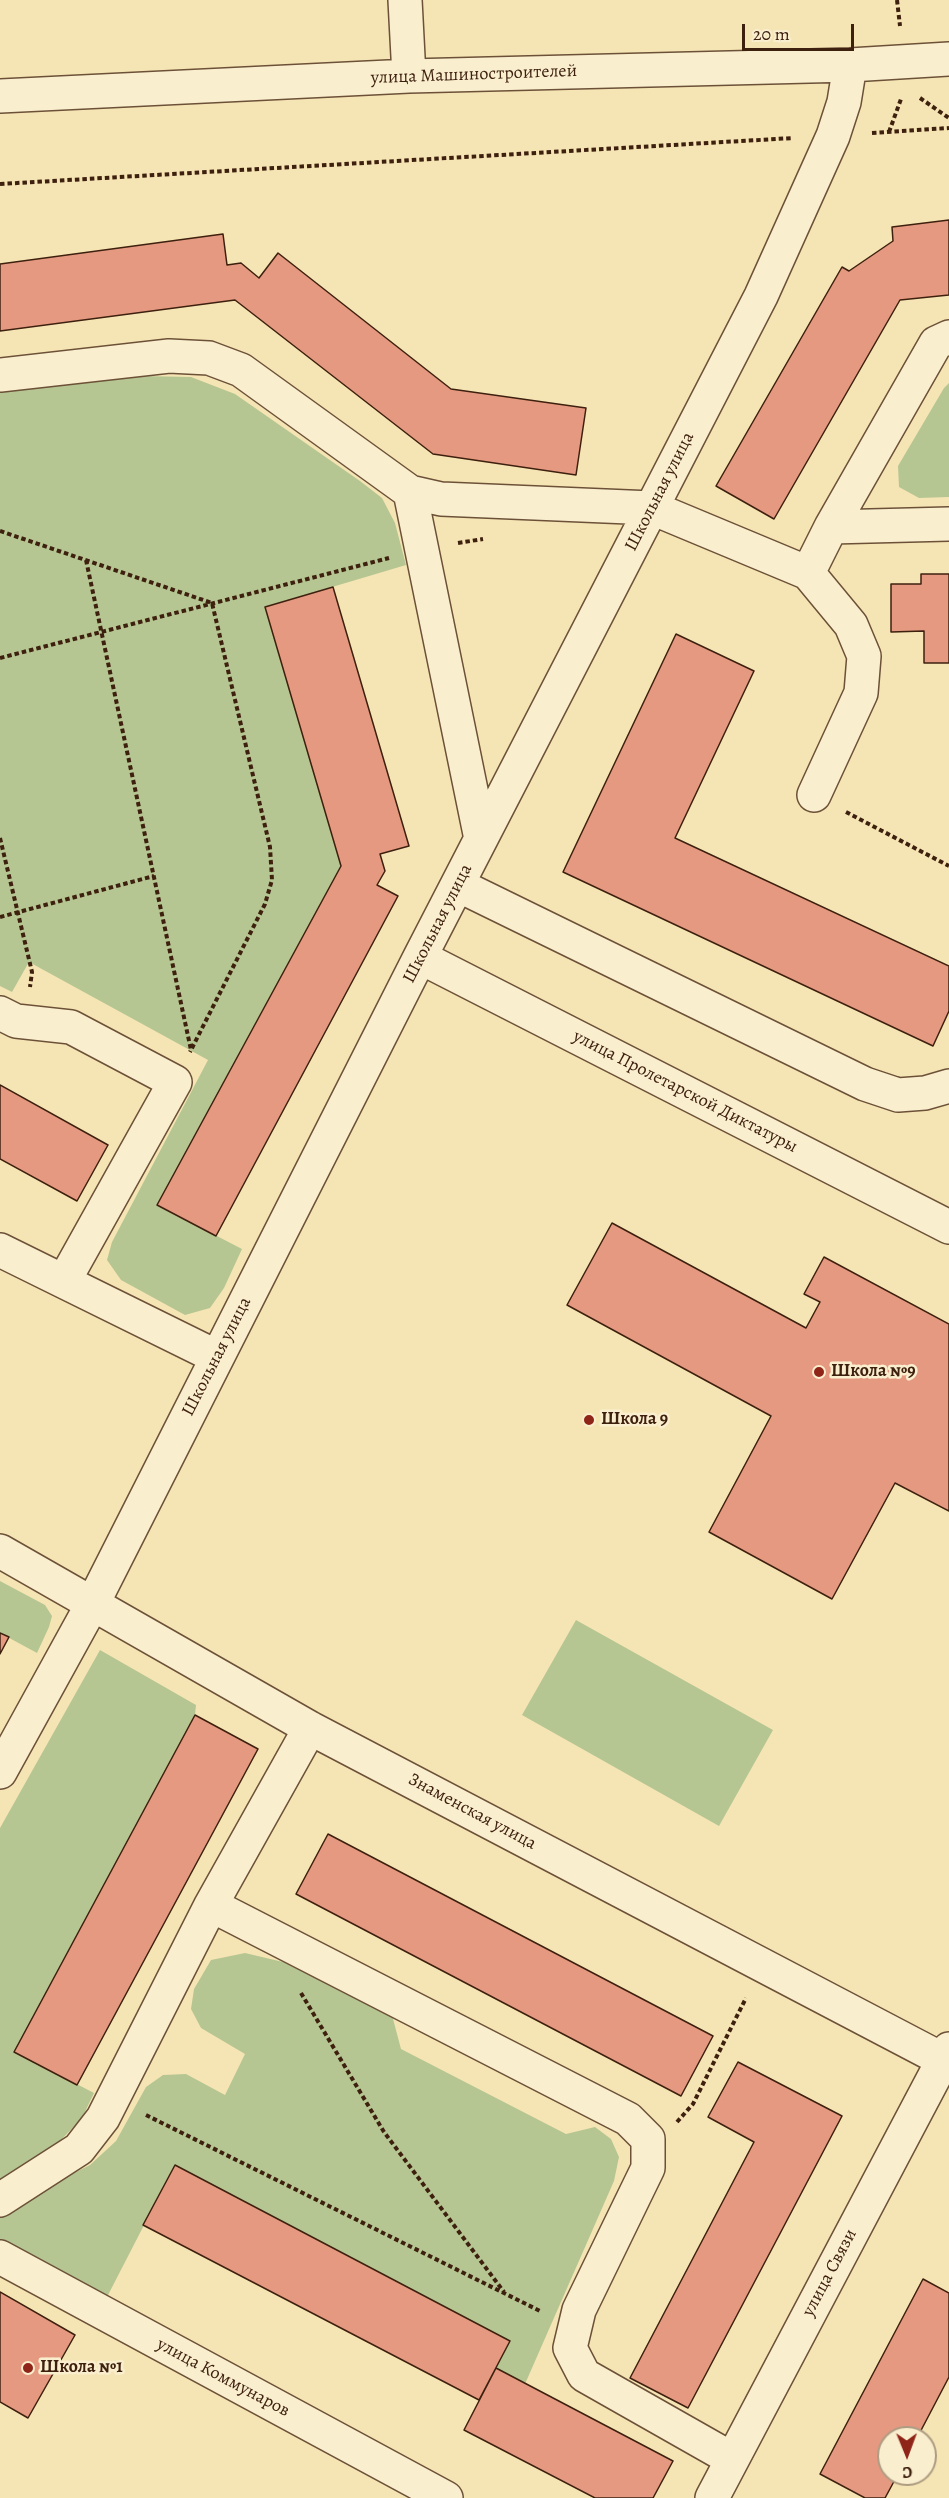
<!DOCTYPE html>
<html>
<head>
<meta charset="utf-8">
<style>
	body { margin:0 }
	#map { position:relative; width:949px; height:2498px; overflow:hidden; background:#f6e5b4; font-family:Alegreya,serif }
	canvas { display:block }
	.north { position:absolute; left:877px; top:2426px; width:60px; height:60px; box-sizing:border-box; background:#f9eece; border:2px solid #ae9c82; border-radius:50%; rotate:179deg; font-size:16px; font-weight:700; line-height:24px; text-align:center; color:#3e200f }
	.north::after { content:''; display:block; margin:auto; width:21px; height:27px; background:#8f2418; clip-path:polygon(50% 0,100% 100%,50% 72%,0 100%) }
	.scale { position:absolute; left:742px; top:24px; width:112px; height:27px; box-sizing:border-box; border:3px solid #3e200f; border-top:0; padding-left:8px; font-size:18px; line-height:21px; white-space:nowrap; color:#3e200f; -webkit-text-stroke:4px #f9eece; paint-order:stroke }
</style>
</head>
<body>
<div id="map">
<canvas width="949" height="2498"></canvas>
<div class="north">С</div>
<div class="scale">20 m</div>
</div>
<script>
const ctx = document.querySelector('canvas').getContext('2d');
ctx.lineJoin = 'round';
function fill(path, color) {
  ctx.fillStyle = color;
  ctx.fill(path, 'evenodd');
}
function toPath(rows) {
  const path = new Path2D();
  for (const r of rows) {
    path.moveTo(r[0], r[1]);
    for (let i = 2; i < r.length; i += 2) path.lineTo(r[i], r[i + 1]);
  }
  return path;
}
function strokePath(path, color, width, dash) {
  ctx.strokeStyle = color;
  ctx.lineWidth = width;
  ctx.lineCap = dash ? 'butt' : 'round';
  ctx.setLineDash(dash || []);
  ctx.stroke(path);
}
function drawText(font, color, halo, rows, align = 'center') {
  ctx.font = font + ' Alegreya,serif';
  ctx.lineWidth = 5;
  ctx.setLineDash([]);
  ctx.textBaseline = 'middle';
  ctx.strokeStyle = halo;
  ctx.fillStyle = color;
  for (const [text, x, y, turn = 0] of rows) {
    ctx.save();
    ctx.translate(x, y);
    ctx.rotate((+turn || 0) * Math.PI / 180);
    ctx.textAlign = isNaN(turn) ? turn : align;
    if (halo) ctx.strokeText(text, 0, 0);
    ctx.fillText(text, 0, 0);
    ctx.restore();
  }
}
const green = toPath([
	[143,376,191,377,235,394,360,481,382,498,395,523,406,565,265,607,341,866,157,1205,242,1249,224,1288,210,1308,185,1315,121,1280,107,1260,112,1242,208,1060,29,962,12,992,0,986,0,392],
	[949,383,949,497,919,498,899,487,898,466,944,388],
	[0,1581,45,1605,52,1616,49,1627,37,1653,0,1633],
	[576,1620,773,1730,719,1826,522,1715],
	[100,1650,196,1705,195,1715,15,2052,94,2093,82,2118,59,2142,0,2181,0,1828],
	[245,1953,283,1962,392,2015,401,2049,566,2134,595,2127,611,2139,619,2157,614,2181,525,2384,496,2368,510,2341,175,2165,107,2297,8,2249,0,2240,0,2216,11,2204,90,2165,116,2141,146,2087,163,2075,186,2074,225,2095,245,2054,201,2028,191,2009,194,1989,211,1960]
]);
const building = toPath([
	[949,220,949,295,900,300,774,519,716,486,842,267,849,271,893,241,892,227,949,220],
	[223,234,227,265,241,263,259,278,278,253,451,389,586,408,576,475,433,454,235,300,0,331,0,264,223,234],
	[921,574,949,574,949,663,924,663,924,631,891,632,891,584,921,584,921,574],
	[333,587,409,846,380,854,385,871,377,885,398,896,216,1236,157,1205,341,866,265,607,333,587],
	[676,634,754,671,675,838,949,966,949,1011,933,1046,563,872,676,634],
	[0,1085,108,1145,77,1201,0,1159,0,1085],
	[612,1223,806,1328,820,1302,804,1294,824,1257,949,1324,949,1511,895,1483,832,1599,709,1532,771,1416,567,1305,612,1223],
	[0,1633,9,1637,0,1654,0,1633],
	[195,1715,258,1749,77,2085,14,2052,195,1715],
	[328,1834,713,2036,681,2096,296,1894,328,1834],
	[738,2062,842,2116,688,2408,630,2378,754,2142,708,2117,738,2062],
	[175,2165,510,2341,479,2400,143,2225,175,2165],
	[923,2279,949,2293,949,2377,917,2438,889,2438,889,2474,898,2474,885,2498,865,2498,820,2474,923,2279],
	[0,2292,75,2335,28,2418,0,2402,0,2292],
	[496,2368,673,2461,653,2498,595,2498,464,2430,496,2368]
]);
const path = toPath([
	[897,0,900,26],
	[920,98,949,118],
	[889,132,901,99],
	[872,133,949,128],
	[0,184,793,138],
	[0,531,212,603,270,847,272,880,265,904,190,1052],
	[458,543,483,539],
	[86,560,191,1050],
	[0,658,389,558],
	[846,812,949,866],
	[0,838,32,972,30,987],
	[0,917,154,876],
	[301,1993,384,2132,504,2292],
	[146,2115,542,2312],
	[677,2122,693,2104,746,1998]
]);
const minor = toPath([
	[405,0,409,76],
	[0,96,409,76,850,65,949,59],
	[0,375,169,356,209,358,241,370,410,492,441,499,652,508,808,573,831,527,949,524],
	[410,492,481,839],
	[831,527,936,343,949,337],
	[808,573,851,625,864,656,861,693,814,795],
	[458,885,865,1084,898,1095,925,1093,949,1086],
	[420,957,949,1227],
	[0,1013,16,1021,71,1027,175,1082,64,1281],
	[0,1250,217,1357],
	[0,1551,310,1728,949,2063],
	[0,1772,93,1603,420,957,761,296,833,136,844,102,850,65],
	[211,1905,628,2119,648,2139,648,2168,579,2310,570,2348,584,2375,732,2459],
	[0,2200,79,2149,103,2118,211,1905,310,1728],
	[0,2257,446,2498],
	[712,2498,949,2049]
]);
const markers = [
	[819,1372,6,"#8f2418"],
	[589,1420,6,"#8f2418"],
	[28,2368,6,"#8f2418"]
];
const streetNames = [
	["улица Машиностроителей",474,75,-2],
	["Школьная улица",660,492,-63],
	["Школьная улица",438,924,-63],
	["улица Пролетарской Диктатуры",685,1092,27],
	["Школьная улица",217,1357,-63],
	["Знаменская улица",472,1812,28],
	["улица Связи",830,2273,-62],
	["улица Коммунаров",223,2378,28]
];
const poiNames = [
	["Школа №9",831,1372],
	["Школа 9",601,1420],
	["Школа №1",40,2368]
];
fill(green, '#b6c692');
fill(building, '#e59980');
strokePath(building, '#3e200f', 1.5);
strokePath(minor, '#6c5138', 36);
strokePath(path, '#3e200f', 4, [4.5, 3]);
strokePath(minor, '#f9eece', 33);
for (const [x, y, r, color] of markers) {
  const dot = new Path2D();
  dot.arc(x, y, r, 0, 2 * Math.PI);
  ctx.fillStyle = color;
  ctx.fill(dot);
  strokePath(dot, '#f9eece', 2);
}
drawText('18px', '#3e200f', '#f9eece', streetNames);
drawText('bold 18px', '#3e200f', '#f9eece', poiNames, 'left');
</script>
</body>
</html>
